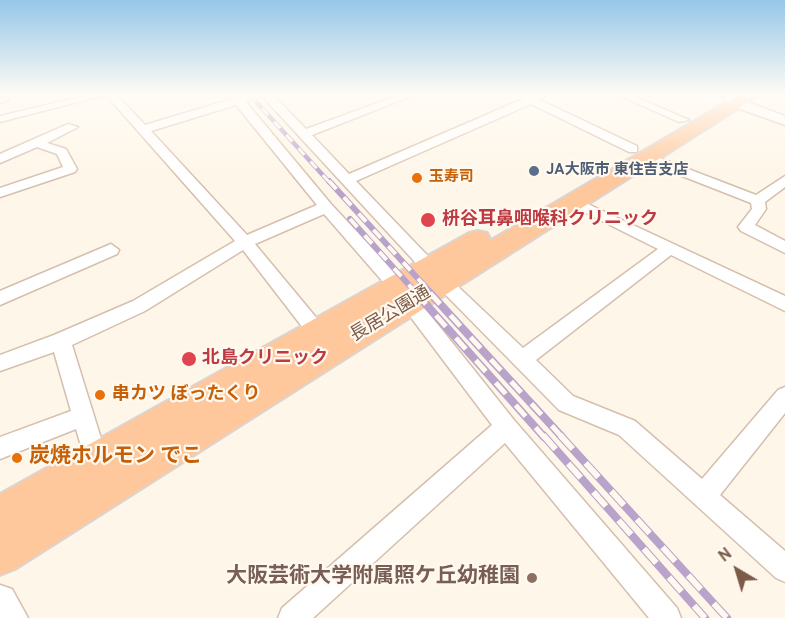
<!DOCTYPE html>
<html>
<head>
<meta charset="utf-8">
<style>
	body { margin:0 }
	#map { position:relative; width:785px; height:618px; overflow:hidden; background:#fef6e8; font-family:Overpass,sans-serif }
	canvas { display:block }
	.north { position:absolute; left:707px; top:540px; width:60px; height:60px; -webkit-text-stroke:4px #fff9f0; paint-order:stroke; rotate:322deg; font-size:16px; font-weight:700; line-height:24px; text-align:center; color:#7c5b48 }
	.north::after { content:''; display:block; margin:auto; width:21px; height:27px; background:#7c5b48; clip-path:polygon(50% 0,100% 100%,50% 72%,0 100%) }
</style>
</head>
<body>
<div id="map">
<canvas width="785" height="618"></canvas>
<div class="north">N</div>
</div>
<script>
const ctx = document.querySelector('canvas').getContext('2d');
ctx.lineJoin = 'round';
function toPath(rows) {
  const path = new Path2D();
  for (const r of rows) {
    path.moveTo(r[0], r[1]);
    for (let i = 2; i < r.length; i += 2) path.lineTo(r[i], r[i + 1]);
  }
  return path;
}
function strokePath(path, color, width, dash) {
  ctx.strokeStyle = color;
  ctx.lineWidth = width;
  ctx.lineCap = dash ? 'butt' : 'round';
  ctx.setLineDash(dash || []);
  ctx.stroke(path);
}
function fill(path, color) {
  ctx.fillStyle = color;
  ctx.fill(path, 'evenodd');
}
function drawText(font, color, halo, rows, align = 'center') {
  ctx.font = font + ' Overpass,"Noto Sans JP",sans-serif';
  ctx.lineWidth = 4.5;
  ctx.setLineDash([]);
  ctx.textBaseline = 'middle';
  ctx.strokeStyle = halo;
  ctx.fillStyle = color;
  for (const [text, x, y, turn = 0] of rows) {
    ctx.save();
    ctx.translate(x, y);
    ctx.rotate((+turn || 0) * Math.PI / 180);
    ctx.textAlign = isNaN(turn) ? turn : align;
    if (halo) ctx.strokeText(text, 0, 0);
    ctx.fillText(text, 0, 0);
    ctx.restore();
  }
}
const minor = toPath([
	[88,95,105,95,0,122,0,116,88,95],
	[106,95,117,95,145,125,232,99,229,95,273,95,306,129,400,95,414,95,312,135,349,174,523,99,520,95,547,95,540,100,637,146,637,152,629,152,531,104,356,181,450,279,523,348,658,249,570,205,568,202,570,199,575,198,785,296,785,311,671,255,536,360,573,396,635,421,702,479,778,390,785,387,785,413,720,495,785,551,785,582,776,578,619,435,559,410,438,287,262,96,246,102,331,204,403,281,514,420,677,608,681,618,649,618,505,443,313,618,278,618,282,608,492,425,391,291,324,214,255,244,324,327,326,332,324,337,317,340,310,337,243,250,145,311,72,345,108,461,104,469,96,473,88,469,76,429,0,459,0,437,71,411,54,352,0,371,0,355,54,335,133,301,235,241,106,95],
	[236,105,317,205,247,235,151,131,236,105],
	[618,95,631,95,689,120,679,122,618,95],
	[0,97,7,98,8,100,0,103,0,97],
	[68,124,78,127,47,143,66,149,77,169,75,172,0,197,0,188,63,167,57,154,37,147,0,163,0,154,68,124],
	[649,154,756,195,785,176,785,187,765,202,766,209,755,225,785,241,785,253,741,231,738,227,752,209,751,203,644,161,643,158,649,154],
	[111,244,119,250,117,254,0,305,0,291,111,244]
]);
const tertiary = toPath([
	[720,95,734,95,742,100,785,116,785,125,732,106,720,95],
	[0,585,12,589,28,618,0,618,0,585]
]);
const trunk = toPath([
	[739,95,759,95,15,569,0,575,0,494,469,233,478,231,487,233,490,239,488,242,739,95]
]);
const railFar3 = toPath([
	[250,95,330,183]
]);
const railFar2 = toPath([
	[329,181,432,294],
	[350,219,417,294]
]);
const railFar1 = toPath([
	[416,293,544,437],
	[430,293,562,437]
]);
const rail = toPath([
	[543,435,705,618],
	[560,435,727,618]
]);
const markers = [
	[534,171,6,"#5c6f8a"],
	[417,178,6,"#e8710a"],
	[428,220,8,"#e0444e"],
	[189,359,8,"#e0444e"],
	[100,395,6,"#e8710a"],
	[17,458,6,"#e8710a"],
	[532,578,6,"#8d6e63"]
];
const farServicenames = [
	["JA大阪市 東住吉支店",546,171]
];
const farFoodnames = [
	["玉寿司",429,178]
];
const healthNames = [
	["枡谷耳鼻咽喉科クリニック",442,220],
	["北島クリニック",202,359]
];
const streetNames = [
	["長居公園通",391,315,-31]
];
const foodNames = [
	["串カツ ぼったくり",112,395]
];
const nearFoodnames = [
	["炭焼ホルモン でこ",29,458]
];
const nearEducationnames = [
	["大阪芸術大学附属照ケ丘幼稚園",520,578]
];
strokePath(minor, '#d5bfae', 3);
strokePath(tertiary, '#d5bfae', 3);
strokePath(trunk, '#ddd4cf', 4);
fill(minor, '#fff');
fill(tertiary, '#fff');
fill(trunk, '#fec79c');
strokePath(railFar3, '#b9a3cb', 4.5);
strokePath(railFar2, '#b9a3cb', 6);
strokePath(railFar1, '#b9a3cb', 8);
strokePath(rail, '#b9a3cb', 8);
strokePath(railFar3, '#fff9f0', 3, [9]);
strokePath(railFar2, '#fff9f0', 4, [11]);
strokePath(railFar1, '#fff9f0', 5, [15]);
strokePath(rail, '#fff9f0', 6, [19]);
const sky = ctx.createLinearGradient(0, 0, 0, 181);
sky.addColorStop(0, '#95c7e9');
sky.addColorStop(0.52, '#fffbf5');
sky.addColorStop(1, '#fffbf500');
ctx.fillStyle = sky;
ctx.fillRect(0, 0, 785, 181);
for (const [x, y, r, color] of markers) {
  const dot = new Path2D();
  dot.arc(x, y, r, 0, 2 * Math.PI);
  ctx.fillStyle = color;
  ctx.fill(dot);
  strokePath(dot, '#fff9f0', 2);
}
drawText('bold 15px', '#4e5e75', '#fff9f0', farServicenames, 'left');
drawText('bold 15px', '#c56008', '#fff9f0', farFoodnames, 'left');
drawText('bold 18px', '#be3a42', '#fff9f0', healthNames, 'left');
drawText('18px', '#7c5b48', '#fff9f0', streetNames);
drawText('bold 18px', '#c56008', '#fff9f0', foodNames, 'left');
drawText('bold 21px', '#c56008', '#fff9f0', nearFoodnames, 'left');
drawText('bold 21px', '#785e54', '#fff9f0', nearEducationnames, 'right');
</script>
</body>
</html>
